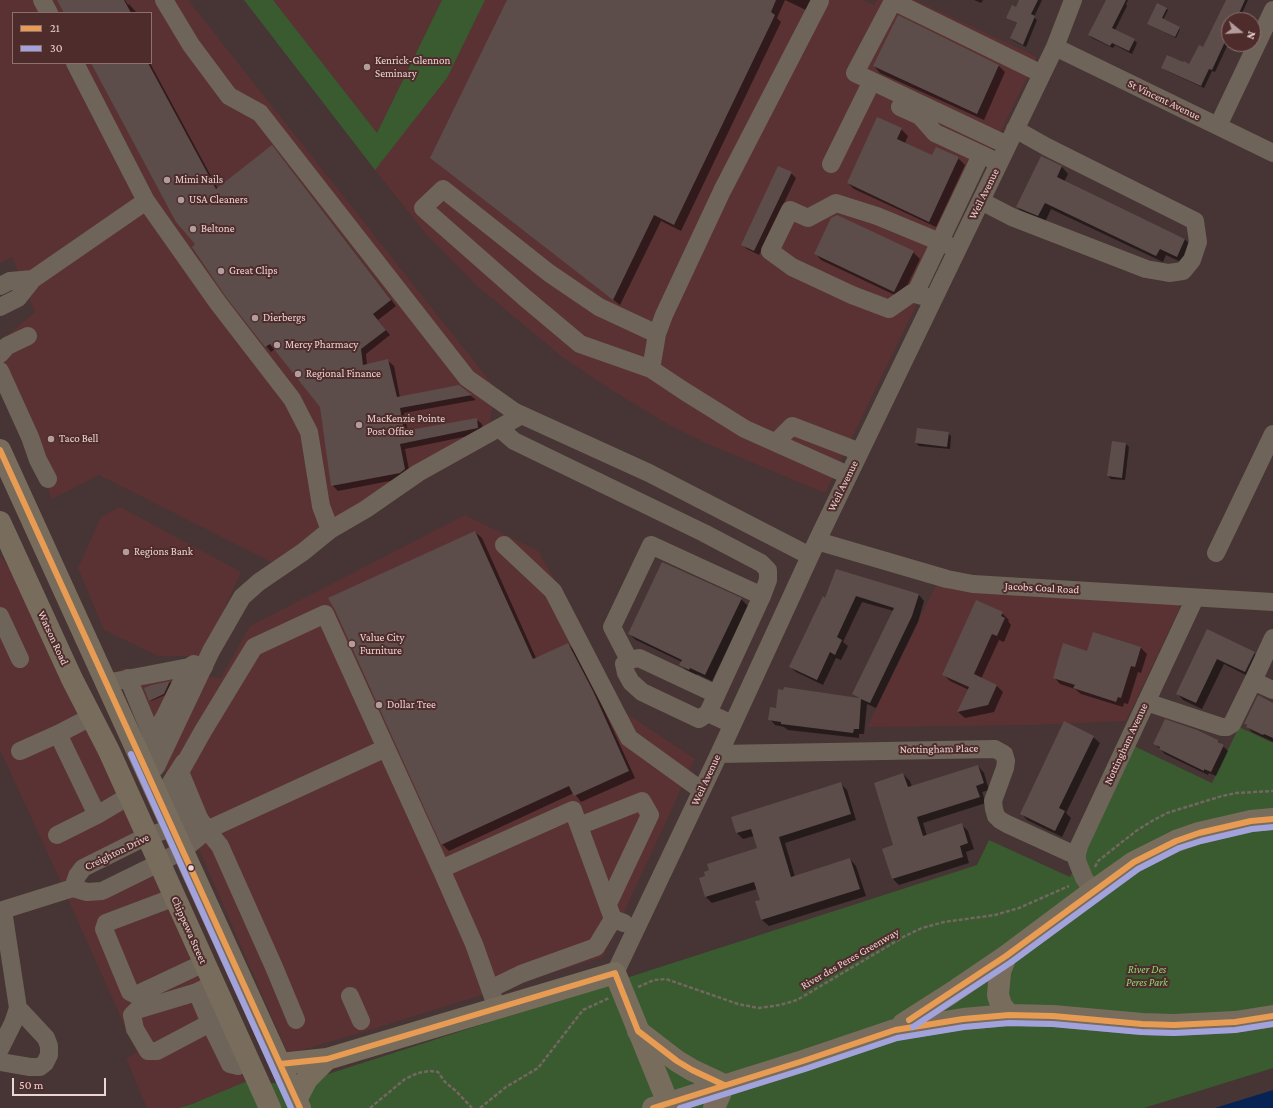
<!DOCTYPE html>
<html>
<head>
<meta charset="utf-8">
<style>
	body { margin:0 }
	#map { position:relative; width:1273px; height:1108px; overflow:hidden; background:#473434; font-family:"Crimson Pro",serif }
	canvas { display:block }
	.legend { position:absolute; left:12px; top:12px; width:140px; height:52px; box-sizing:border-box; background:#4f2c2c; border:1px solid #8e706f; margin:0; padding:5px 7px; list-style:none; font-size:12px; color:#edd5d4 }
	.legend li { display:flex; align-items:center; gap:8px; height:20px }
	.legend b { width:20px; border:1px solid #8e706f }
	.north { position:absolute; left:1221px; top:12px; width:40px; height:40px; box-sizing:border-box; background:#4f2c2c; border:1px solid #8e706f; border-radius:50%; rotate:108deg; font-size:11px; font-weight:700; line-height:16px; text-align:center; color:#edd5d4 }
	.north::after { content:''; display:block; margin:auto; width:14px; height:18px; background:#b39d9c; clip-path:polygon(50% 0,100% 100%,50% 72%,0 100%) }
	.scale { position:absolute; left:12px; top:1078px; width:94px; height:18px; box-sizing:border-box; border:2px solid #edd5d4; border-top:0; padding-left:5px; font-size:12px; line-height:14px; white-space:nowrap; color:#edd5d4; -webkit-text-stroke:3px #4f2c2c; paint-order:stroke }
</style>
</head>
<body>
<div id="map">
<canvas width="1273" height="1108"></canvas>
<ul class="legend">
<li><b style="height:5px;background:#e89b52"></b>21</li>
<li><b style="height:5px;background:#a2a3dc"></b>30</li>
</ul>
<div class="north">N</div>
<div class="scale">50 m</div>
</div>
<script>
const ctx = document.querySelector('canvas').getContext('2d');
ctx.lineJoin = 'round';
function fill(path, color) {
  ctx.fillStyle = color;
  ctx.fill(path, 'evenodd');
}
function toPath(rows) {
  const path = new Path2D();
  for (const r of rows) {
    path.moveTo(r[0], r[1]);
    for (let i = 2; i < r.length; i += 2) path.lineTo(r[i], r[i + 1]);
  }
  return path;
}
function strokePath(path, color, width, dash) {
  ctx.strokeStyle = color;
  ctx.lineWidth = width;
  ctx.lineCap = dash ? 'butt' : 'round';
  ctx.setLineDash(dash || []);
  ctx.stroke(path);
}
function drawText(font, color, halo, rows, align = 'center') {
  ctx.font = font + ' "Crimson Pro",serif';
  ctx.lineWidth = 4;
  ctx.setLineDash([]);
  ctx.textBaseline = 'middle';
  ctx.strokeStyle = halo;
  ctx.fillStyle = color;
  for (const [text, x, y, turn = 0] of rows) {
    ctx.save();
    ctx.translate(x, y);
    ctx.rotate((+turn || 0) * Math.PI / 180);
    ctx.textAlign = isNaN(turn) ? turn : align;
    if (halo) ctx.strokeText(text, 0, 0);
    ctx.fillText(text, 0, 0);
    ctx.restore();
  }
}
const built = toPath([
	[0,0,188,0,496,389,485,446,275,564,99,475,52,499,0,368,0,342,35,312,12,257,0,263],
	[13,13,151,13,151,63,13,63],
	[273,0,442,0,377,133],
	[485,0,863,0,874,5,877,0,915,0,1037,57,825,493,708,444,669,425,610,389,561,356,476,285,427,235,375,170,447,78],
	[120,507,241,572,203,656,158,656,104,630,78,568,101,517],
	[465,515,538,551,579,621,620,709,695,759,603,957,363,1032,288,1054,120,668,221,678,250,626],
	[0,555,15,575,136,830,134,835,62,884,0,750],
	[937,583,1178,603,1179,606,1179,610,1126,721,1031,725,867,727],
	[151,875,155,875,251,1083,178,1108,147,1108,126,1058,137,1053,67,897]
]);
const green = toPath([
	[244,0,273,0,377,133,442,0,485,0,447,78,375,170],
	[1239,727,1273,743,1273,1068,1144,1108,178,1108,192,1104,245,1082,297,1084,977,865,989,840,1070,877,1134,746,1212,783]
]);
const water = toPath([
	[1273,1090,1273,1108,1215,1108]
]);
const shadow = toPath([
	[59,0,125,0,128,5,129,4,137,13,66,13],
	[508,0,820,0,812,13,785,0,777,18,781,22,681,231,661,221,620,305,438,164],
	[974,0,983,0,981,3],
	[1020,0,1042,0,1034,17,1037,20,1026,47,1014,41,1011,38,1018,24,1007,18,1016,8],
	[1106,0,1128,0,1126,4,1127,6,1115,30,1134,40,1137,43,1132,54,1115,45,1113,48,1092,38,1089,35,1107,1],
	[1227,0,1248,0,1239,20,1229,20,1229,42,1215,72,1212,71,1204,88,1165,70,1162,67,1190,65,1203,48],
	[1167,9,1168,10,1163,20,1180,29,1176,38,1148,24],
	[898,16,999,66,1005,72,984,120,880,73,874,66],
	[93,63,150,63,218,189,277,152,396,306,378,320,390,335,366,354,367,365,388,361,394,366,400,398,459,386,476,400,404,413,408,431,476,419,482,424,483,433,405,449,410,475,405,478,338,491,332,485,321,407,275,349,271,352,266,346,197,244],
	[901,129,908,136,905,143,933,156,958,158,965,165,936,227,854,189,848,183],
	[1041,157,1062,167,1068,174,1064,182,1185,239,1191,246,1183,263,1166,255,1163,262,1051,209,1045,222,1024,214,1017,207],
	[791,173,796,178,759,255,747,249,742,244],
	[913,252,920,259,901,298,821,260,815,253],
	[948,433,951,436,950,449,919,446,916,443],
	[1126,444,1129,447,1125,480,1111,479,1108,476],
	[475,532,482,538,536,658,568,644,574,650,599,699,635,778,581,802,574,793,449,851,442,844],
	[837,570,919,595,924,601,918,622,876,708,867,704,864,734,859,734,859,738,788,730,784,727,775,725,770,719,777,709,858,698,853,694,894,611,862,602,843,642,848,646,841,660,836,658,823,685,796,672,790,667,826,599],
	[741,599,748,606,712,681,697,674,696,676,687,671,681,665,682,662,636,640,629,634],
	[1002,613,1009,620,1008,621,1011,625,1004,642,999,640,981,679,997,686,1003,692,994,712,965,718,958,712,969,690,950,681,943,674],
	[1208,630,1254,653,1261,660,1252,678,1224,664,1202,709,1183,700,1177,693],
	[1141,648,1147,654,1141,673,1138,672,1128,704,1124,703,1123,707,1081,694,1075,689,1060,684,1054,677,1088,652],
	[170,682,171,683,165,695,151,701,150,700,152,686],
	[1273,704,1273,742,1252,732,1245,724],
	[1093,737,1100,743,1066,813,1071,818,1062,837,1027,820,1021,813],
	[1218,741,1228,751,1216,776,1209,773,1208,775,1165,754,1155,744],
	[978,766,984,773,989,790,982,792,986,803,923,823,927,836,962,825,968,831,974,849,966,852,969,863,899,885,893,879,895,846,903,774,910,781,912,787],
	[840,783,847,790,856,820,785,843,795,877,850,859,856,866,866,896,769,926,762,920,757,902,761,900,757,889,712,903,706,897,707,876,758,848,754,836,743,839,737,833]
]);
const building = toPath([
	[57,0,124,0,131,13,64,13],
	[507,0,776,0,771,12,775,15,674,225,654,215,613,300,430,158],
	[1019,0,1038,0,1031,14,1035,16,1023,45,1010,38,1017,23,1006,18,1012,5,1016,7],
	[1106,0,1126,0,1112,28,1135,39,1129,51,1112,43,1110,46,1088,35],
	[1226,0,1245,0,1236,20,1229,20,1229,33,1212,70,1209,69,1201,86,1161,68,1167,55,1183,62,1184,61,1189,64,1199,45,1203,47],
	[1157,3,1167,8,1162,18,1180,27,1175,37,1147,24],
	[898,15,999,65,977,114,873,66],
	[91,63,148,63,216,189,272,145,391,300,373,314,386,330,361,349,363,365,388,359,397,397,459,385,472,395,400,408,404,431,477,418,478,428,400,444,405,469,400,473,331,486,320,407,270,344,265,347,226,297,192,247,195,244,176,222],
	[877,117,902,128,897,139,932,155,936,147,959,157,929,222,847,183],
	[1041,156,1062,166,1057,177,1185,239,1177,257,1160,249,1156,256,1045,203,1038,216,1016,207],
	[778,166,792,172,754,251,741,245],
	[837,215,914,251,894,292,814,254,831,218],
	[917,428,949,432,947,447,915,443],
	[1112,441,1126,443,1122,478,1107,476],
	[475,531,533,659,568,643,593,691,629,771,574,796,569,786,441,845,335,610,328,598],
	[662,562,742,598,705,675,690,668,689,670,679,665,682,660,628,634],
	[836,569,919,594,912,616,870,703,861,699,859,729,854,729,853,733,781,724,781,722,768,720,770,707,776,708,778,689,783,690,784,687,859,698,852,694,894,608,856,596,837,637,842,640,835,655,830,652,817,680,789,667,823,596,825,598],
	[976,600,1003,612,1001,616,1005,618,997,636,992,634,974,674,997,685,988,705,957,712,969,687,942,675],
	[1207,629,1255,652,1245,672,1217,659,1196,703,1176,694],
	[1093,632,1141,647,1135,667,1131,666,1121,698,1118,697,1116,702,1073,688,1075,685,1053,678,1063,643,1087,651],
	[170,681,164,694,149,701,144,688,152,685],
	[1258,695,1273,703,1273,738,1264,734,1263,735,1246,727,1247,725,1244,724],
	[1165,719,1197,730,1218,740,1218,742,1224,745,1211,772,1204,769,1204,771,1159,749,1160,747,1153,744],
	[1064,721,1094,736,1059,808,1065,811,1055,831,1020,814],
	[978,765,984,783,976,786,980,797,917,817,923,836,962,823,968,843,960,846,963,857,892,879,882,849,893,845,874,783,903,773,908,787],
	[841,782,851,814,779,837,791,877,850,858,860,889,761,920,755,901,760,900,754,882,705,897,699,878,705,876,704,872,709,870,707,864,757,848,751,829,736,833,731,817]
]);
const path = toPath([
	[1095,867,1098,861,1136,831,1152,821,1167,813,1222,796,1236,793,1273,791],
	[638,987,654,980,666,979,738,1004,759,1008,780,1005,797,1000,905,936,922,928,944,922,995,915,1019,908,1069,886],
	[370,1108,405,1079,418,1073,430,1071,438,1072,445,1082,456,1091,472,1108],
	[480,1108,506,1087,538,1068,583,1010,609,998]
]);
const minor = toPath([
	[42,0,49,13],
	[164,0,191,45,229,96,260,113,467,378,515,412,649,473,810,556],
	[820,1,722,191,664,315,657,334,651,369,684,391,745,429,848,475],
	[1055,47,1273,153],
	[75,63,146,201,218,303,292,399,309,432,321,506,330,530],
	[900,107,920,116,935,133,991,159],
	[1218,126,1273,10],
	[1007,145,855,73,893,1,1042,74],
	[831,164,872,81],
	[981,201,1012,217,1146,269,1169,273,1183,271,1192,260,1198,242,1195,221,1047,147,1015,129],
	[0,286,10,281,33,279],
	[915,294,981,155],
	[933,299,912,293,889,309,852,295,792,267,770,251,790,210,808,218,836,203,877,216,957,249],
	[0,307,18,298,33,279,146,201],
	[0,354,7,346,28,336],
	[651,369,580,344,524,297,423,208,443,189,549,273,599,307,657,334],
	[0,371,30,437,38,460,48,479],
	[499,428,514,441,704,533,761,563,768,570,768,580,762,596,708,713,732,724],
	[776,442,792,426,860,452],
	[817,541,947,579,973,584,1273,602],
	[504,545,553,591,629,738,701,790],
	[1216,553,1273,434],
	[0,616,20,659],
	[629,660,612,627,651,545,762,596],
	[128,678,152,736],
	[1253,681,1273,638],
	[106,683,189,667],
	[1146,702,1222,727,1227,727,1232,724,1253,681,1273,690],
	[708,713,699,719,642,692,631,682,626,673,624,664,629,660,639,658,716,694],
	[58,734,97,815],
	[20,751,58,734,91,717],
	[719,754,995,749,1004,754,1006,761,1005,768,993,801,994,809,996,816,1000,820,1007,824,1077,856],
	[141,757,165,716,189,667,194,664,204,667],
	[184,762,168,787,178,808,199,818],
	[148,773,156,767,211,651,242,597,259,582,303,552,330,530,366,509,418,473,522,415],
	[579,826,642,801,650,815,608,904],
	[57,835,97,815,129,796],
	[441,869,474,944,494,1000],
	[73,888,77,876,83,868,147,836,173,828,207,830],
	[1093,891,1084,878,1077,861,1077,854,1079,846,1195,598],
	[175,897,106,923,104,929,130,992,136,995,204,963],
	[0,911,73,888,87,892,102,891,159,863,183,850,207,830,386,748],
	[615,973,719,754,817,541,1055,47,1073,0],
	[490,989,521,974,596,947,613,919,624,923],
	[197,992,210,1023,157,1051,148,1051,135,1029,132,1015,137,1010,197,992,214,984],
	[350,996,361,1021],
	[221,1018,210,1023,230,1064,238,1066,248,1060],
	[296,1020,274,967,220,846,207,830,199,818,180,772,203,731,254,647,325,614,441,869,573,810,613,919],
	[0,1049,13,1023,18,1008,3,910],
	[0,1062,30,1067,40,1067,45,1063,49,1055,49,1046,46,1038,18,1008]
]);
const major = toPath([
	[0,450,300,1108],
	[0,522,72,679,109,751,270,1108],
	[1006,956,1000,972,998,995,1001,1005,1009,1015],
	[903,1024,950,994,1006,956,1093,891,1134,862,1176,841,1199,833,1251,821,1273,819],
	[638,1031,677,1061,692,1070,724,1085],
	[280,1064,327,1059,615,973,668,1103],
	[296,1100,307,1079,327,1059],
	[653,1108,803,1061,895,1030,963,1019,1009,1015,1053,1016,1142,1024,1174,1025,1235,1022,1273,1016],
	[714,1108,724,1085]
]);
const bus1 = toPath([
	[0,450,300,1108],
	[909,1020,1006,956,1134,862,1176,841,1199,833,1251,821,1273,819],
	[280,1064,327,1059,615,973,638,1031,677,1061,692,1070,724,1085],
	[653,1108,803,1061,895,1030,963,1019,1009,1015,1053,1016,1142,1024,1174,1025,1235,1022,1273,1016]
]);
const bus2 = toPath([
	[131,754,291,1108],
	[913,1027,1010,963,1138,869,1179,848,1201,841,1252,829,1273,827],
	[680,1108,805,1069,897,1038,964,1027,1009,1023,1053,1024,1141,1032,1174,1033,1235,1030,1273,1024]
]);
const markers = [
	[367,67,4,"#b39d9c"],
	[167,180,4,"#b39d9c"],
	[181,200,4,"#b39d9c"],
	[193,229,4,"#b39d9c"],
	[221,271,4,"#b39d9c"],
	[255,318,4,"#b39d9c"],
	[277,345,4,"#b39d9c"],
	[298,374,4,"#b39d9c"],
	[359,425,4,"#b39d9c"],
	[51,439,4,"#b39d9c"],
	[126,552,4,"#b39d9c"],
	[352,644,4,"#b39d9c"],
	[379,705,4,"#b39d9c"],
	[191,868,3.5,"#edd5d4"]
];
const poiNames = [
	["Kenrick-Glennon",375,61],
	["Seminary",375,74],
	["Mimi Nails",175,180],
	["USA Cleaners",189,200],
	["Beltone",201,229],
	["Great Clips",229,271],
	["Dierbergs",263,318],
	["Mercy Pharmacy",285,345],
	["Regional Finance",306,374],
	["MacKenzie Pointe",367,419],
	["Post Office",367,432],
	["Taco Bell",59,439],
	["Regions Bank",134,552],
	["Value City",360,638],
	["Furniture",360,651],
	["Dollar Tree",387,705]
];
const streetNames = [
	["St Vincent Avenue",1164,100,26],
	["Weil Avenue",984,194,-64],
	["Weil Avenue",843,486,-64],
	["Jacobs Coal Road",1042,588,3],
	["Watson Road",53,638,65],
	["Nottingham Avenue",1126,744,-65],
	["Nottingham Place",939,749,-1],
	["Weil Avenue",706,780,-65],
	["Creighton Drive",117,852,-26],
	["Chippewa Street",189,930,66],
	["River des Peres Greenway",850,959,-30]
];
const parkNames = [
	["River Des",1147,970],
	["Peres Park",1147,983]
];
fill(built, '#5b3233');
fill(green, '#3a5a30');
fill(water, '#072354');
fill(shadow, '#0007');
fill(building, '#5c4d4b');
strokePath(path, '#726861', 2.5, [4, 2]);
strokePath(minor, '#6e6459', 18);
strokePath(major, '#786c5c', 22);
strokePath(bus1, '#e89b52', 6);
strokePath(bus2, '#a2a3dc', 6);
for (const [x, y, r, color] of markers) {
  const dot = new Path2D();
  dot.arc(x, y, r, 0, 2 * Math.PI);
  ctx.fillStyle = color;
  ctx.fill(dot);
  strokePath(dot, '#4f2c2c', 1.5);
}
drawText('11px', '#edd5d4', '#4f2c2c', poiNames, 'left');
drawText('11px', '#edd5d4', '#4f2c2c', streetNames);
drawText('italic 11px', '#87db73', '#4f2c2c', parkNames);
</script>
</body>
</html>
